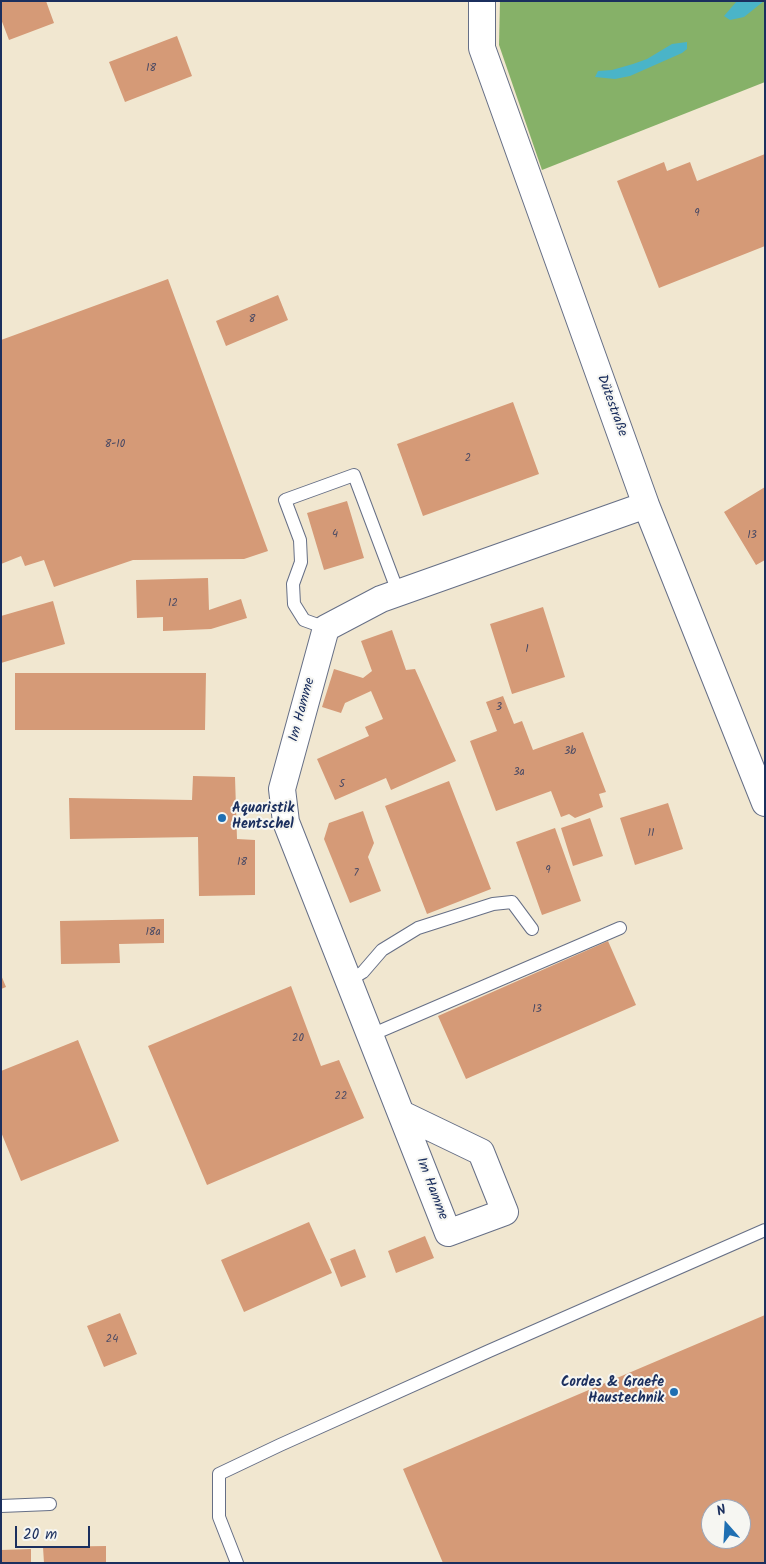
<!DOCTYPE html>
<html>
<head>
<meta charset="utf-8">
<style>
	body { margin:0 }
	#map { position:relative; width:766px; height:1564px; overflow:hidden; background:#f1e7d0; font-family:Kalam,sans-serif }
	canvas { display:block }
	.frame { position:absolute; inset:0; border:2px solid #1b2f5e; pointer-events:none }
	.north { position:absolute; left:701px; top:1499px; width:50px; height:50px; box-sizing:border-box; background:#f6f6f2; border:1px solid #9ea6b7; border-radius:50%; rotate:341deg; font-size:14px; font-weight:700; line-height:20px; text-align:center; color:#1b2f5e }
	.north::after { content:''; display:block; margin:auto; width:18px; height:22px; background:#1f6fb2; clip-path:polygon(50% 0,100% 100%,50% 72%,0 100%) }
	.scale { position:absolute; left:15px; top:1526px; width:75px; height:22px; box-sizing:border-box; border:2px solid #1b2f5e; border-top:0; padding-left:6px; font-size:15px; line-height:18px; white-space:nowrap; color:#1b2f5e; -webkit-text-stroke:4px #f6f6f2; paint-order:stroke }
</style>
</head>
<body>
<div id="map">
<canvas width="766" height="1564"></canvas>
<div class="frame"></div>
<div class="north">N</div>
<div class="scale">20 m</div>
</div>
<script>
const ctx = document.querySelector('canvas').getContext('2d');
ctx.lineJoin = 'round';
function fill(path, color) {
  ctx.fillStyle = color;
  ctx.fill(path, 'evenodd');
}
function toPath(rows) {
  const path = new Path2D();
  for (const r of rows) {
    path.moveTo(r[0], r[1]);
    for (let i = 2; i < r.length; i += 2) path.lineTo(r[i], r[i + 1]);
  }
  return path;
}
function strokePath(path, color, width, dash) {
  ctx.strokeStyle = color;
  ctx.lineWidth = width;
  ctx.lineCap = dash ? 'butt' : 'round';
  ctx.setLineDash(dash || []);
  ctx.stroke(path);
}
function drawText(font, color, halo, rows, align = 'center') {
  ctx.font = font + ' Kalam,sans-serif';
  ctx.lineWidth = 4;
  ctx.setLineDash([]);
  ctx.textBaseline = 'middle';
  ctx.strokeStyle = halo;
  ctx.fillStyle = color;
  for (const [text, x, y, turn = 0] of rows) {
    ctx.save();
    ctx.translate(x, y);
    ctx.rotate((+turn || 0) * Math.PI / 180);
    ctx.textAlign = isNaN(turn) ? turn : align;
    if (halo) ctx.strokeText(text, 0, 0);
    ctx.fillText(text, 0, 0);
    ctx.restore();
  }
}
const forest = toPath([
	[500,1,765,1,765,82,542,170,499,45]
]);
const water = toPath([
	[737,1,764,1,744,17,730,20,724,16],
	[687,42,687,49,682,53,630,76,615,79,595,77,598,71,612,70,633,64,647,59,672,44]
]);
const building = toPath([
	[1,1,46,1,54,23,9,40,1,19],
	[177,36,192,76,125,102,109,62],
	[765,154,765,246,659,288,617,181,664,162,667,171,690,162,697,181],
	[168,279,268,551,244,559,133,560,54,587,44,560,25,566,21,556,1,564,1,340],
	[278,295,288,320,226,346,216,321],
	[513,402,539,474,423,516,397,444],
	[765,487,765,560,756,565,724,512],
	[347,501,364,558,324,570,307,513],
	[208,578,209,610,241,599,247,618,211,629,163,631,163,617,137,618,136,580],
	[53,601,65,644,1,663,1,616],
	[543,607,565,677,512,694,490,624],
	[392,630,406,670,415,669,456,761,391,790,386,778,335,800,317,759,369,736,365,727,383,719,371,691,345,703,341,713,322,707,334,669,363,678,372,671,361,641],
	[15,673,206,673,205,730,15,730],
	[503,696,514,724,522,721,533,750,583,732,606,792,599,794,603,807,575,818,569,814,561,817,551,791,496,811,470,741,497,731,486,702],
	[193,776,235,777,237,839,255,840,255,895,199,896,198,837,70,839,69,798,192,800],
	[449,781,491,889,427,914,385,806],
	[668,803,683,849,635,865,620,818],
	[363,811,374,843,368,857,381,891,350,903,324,839,329,823],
	[590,818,603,856,573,866,561,828],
	[555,828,581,901,542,915,516,842],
	[164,919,164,943,119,944,120,963,61,964,60,921],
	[608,941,636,1005,466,1079,438,1016],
	[1,975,6,987,1,989],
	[291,986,321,1066,339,1060,364,1118,207,1185,148,1046],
	[78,1040,119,1141,21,1181,1,1132,1,1071],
	[309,1222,332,1273,244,1312,221,1260],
	[425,1236,434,1258,396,1273,388,1251],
	[355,1249,366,1277,341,1287,330,1259],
	[120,1313,137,1354,104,1367,87,1326],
	[765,1315,765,1563,443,1563,403,1469],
	[711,1509,741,1509,741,1539,711,1539],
	[106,1546,106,1563,44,1563,43,1547],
	[31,1549,31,1563,1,1563,1,1550]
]);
const lane = toPath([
	[326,628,304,620,294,604,293,584,301,562,300,540,285,500,354,475,398,592],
	[350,980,363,972,382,950,418,928,493,904,512,902,532,929],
	[371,1035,620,928],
	[1,1506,50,1504],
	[237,1563,219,1517,219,1474,280,1445,489,1351,765,1230]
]);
const street = toPath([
	[482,1,482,48,646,505,765,803],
	[402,1114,481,1152,505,1212,448,1233,286,822,282,789,326,628,381,599,646,505]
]);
const markers = [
	[222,818,5,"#1f6fb2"],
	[674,1392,5,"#1f6fb2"]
];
const numberNames = [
	["18",151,69],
	["9",697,214],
	["8",252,320],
	["8-10",115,445],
	["2",468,459],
	["4",335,535],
	["13",752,536],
	["12",173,604],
	["1",527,650],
	["3",499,708],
	["3b",570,752],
	["3a",519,773],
	["5",342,785],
	["11",651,834],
	["18",242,863],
	["9",548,871],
	["7",356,874],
	["18a",153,933],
	["13",537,1010],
	["20",298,1039],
	["22",341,1097],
	["24",112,1340]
];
const streetNames = [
	["Dütestraße",611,406,70],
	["Im Hamme",303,710,-75],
	["Im Hamme",431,1189,69]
];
const poiNames = [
	["Aquaristik",232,810],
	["Hentschel",232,826],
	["Cordes & Graefe",664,1384,"right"],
	["Haustechnik",664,1400,"right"]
];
fill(forest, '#86b168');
fill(water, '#4ab4c8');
fill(building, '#d59a77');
strokePath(lane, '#666f86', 14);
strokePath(street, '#666f86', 28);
strokePath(lane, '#fff', 12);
strokePath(street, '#fff', 26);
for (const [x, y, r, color] of markers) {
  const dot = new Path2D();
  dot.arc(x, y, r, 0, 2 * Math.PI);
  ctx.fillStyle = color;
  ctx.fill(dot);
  strokePath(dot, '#f6f6f2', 2);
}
drawText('11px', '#4a4a64', null, numberNames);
drawText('14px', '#1b2f5e', '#f6f6f2', streetNames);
drawText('bold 14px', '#1b2f5e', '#f6f6f2', poiNames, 'left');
</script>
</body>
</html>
